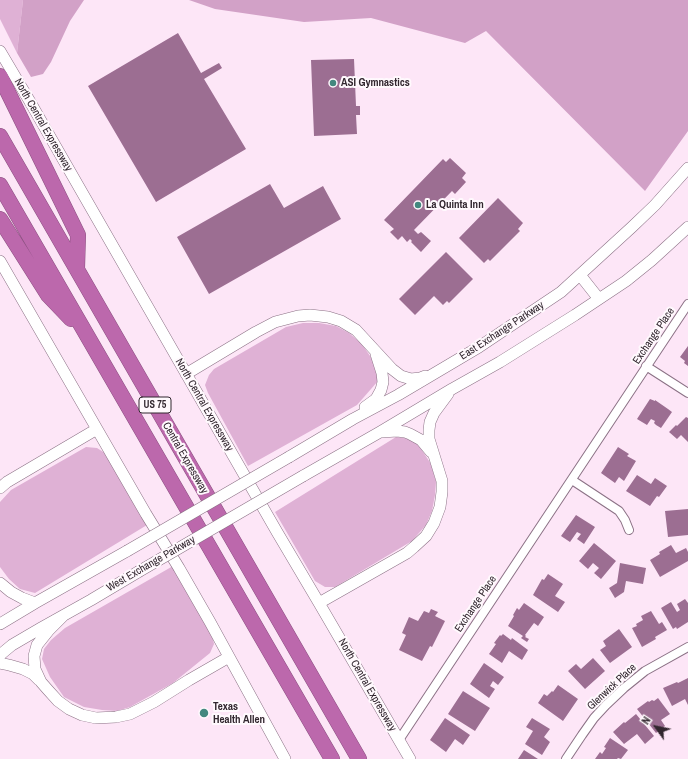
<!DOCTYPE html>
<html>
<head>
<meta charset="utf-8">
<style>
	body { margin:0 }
	#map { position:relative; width:688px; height:759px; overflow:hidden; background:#fde6f7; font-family:"Archivo Narrow",sans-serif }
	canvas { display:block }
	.north { position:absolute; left:636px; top:707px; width:40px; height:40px; -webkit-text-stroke:3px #fff9fd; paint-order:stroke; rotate:303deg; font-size:11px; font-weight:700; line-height:16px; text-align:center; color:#31262e }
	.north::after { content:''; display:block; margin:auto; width:14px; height:18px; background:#31262e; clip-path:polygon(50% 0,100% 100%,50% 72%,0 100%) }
</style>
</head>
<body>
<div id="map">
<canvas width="688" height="759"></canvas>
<div class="north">N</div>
</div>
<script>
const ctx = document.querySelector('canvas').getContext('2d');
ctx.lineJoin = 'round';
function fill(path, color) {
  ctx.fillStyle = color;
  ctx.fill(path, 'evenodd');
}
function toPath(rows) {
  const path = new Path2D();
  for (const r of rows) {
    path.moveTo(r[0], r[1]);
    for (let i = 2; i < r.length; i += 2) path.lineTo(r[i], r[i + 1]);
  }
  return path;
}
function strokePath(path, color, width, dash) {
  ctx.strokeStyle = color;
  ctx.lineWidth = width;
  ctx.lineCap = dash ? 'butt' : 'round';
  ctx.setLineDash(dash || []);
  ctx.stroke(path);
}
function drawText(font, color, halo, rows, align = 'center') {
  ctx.font = font + ' "Archivo Narrow",sans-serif';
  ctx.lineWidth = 4;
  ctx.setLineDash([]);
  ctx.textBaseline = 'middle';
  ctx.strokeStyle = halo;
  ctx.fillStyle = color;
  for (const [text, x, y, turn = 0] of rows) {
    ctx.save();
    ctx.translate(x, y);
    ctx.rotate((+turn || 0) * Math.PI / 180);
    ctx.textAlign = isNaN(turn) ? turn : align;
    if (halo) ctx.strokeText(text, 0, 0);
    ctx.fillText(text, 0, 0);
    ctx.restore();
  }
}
const green = toPath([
	[0,0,23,0,17,53,0,19],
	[303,323,319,323,336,326,349,333,361,343,375,363,378,381,357,405,248,466,208,393,205,385,209,375,214,369,286,327],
	[396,437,411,439,416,441,431,464,436,482,435,495,432,511,426,525,412,541,335,587,325,587,315,581,275,512],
	[86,447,97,448,108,455,147,525,35,593,20,589,9,579,0,567,0,502,11,490],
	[173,566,212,635,214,644,210,653,173,683,130,707,117,711,102,710,84,707,64,697,50,677,42,659,44,649,51,640,65,628]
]);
const forest = toPath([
	[23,0,84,0,70,21,51,62,43,74,31,77,17,53],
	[189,0,688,0,688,131,645,191,486,31,465,43,371,18,304,22,215,9]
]);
const building = toPath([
	[178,33,201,73,219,63,222,68,204,79,246,149,156,202,88,86],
	[354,59,356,106,360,106,360,115,356,115,357,134,314,136,311,60],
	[450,158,466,173,462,178,466,182,455,194,452,191,414,230,418,234,421,232,431,241,421,252,411,242,412,241,410,239,407,242,402,236,398,240,390,232,394,229,384,220,443,159,446,162],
	[270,184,284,208,323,186,341,219,209,294,177,237],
	[498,198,523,223,518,229,520,231,490,261,488,259,484,263,459,238],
	[446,252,473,279,449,303,447,301,443,305,434,296,415,315,399,299],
	[688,346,688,366,684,363,685,361,680,357],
	[650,399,655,401,655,400,668,409,672,412,661,428,656,425,654,423,655,421,651,419,647,425,637,419],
	[686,417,688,418,688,442,681,435,677,439,669,432,676,425,677,426],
	[618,447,629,454,627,456,636,461,624,481,619,477,615,483,601,473],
	[637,475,651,484,655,478,667,486,659,497,657,496,650,506,626,491],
	[688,509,688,535,668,537,665,511],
	[576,515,595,527,584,544,577,539,581,534,577,532,570,542,561,536],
	[594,543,616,561,601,579,594,573,599,568,593,563,588,569,579,561],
	[671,545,676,553,686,548,688,552,688,561,660,577,650,560,660,554,659,552],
	[620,563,646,568,643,584,626,581,624,592,615,598,609,588,617,583],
	[548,574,563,584,555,596,565,602,558,612,533,595,542,579,544,580],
	[685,599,688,603,688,622,677,629,676,627,673,629,661,608,671,602,677,612,680,610,677,604],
	[524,603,544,617,538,626,534,623,525,635,526,636,525,637,529,639,527,642,521,638,523,636,508,626,514,616,513,615,517,608,519,610],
	[431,609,438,612,435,616,445,621,432,647,430,646,422,661,399,650,406,635,402,633,409,617,418,621,424,611,429,613],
	[651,611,659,624,662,622,667,630,655,637,656,639,642,647,632,628,637,626,636,624,643,620,641,616],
	[619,629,632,647,610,663,600,650,606,646,603,641],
	[503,634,511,640,512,638,528,650,522,660,509,651,502,663,489,654,496,644,494,643,500,635,501,636],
	[593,658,605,671,585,689,568,671,576,664,581,669],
	[484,663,504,677,498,685,493,681,490,686,495,689,489,698,470,684],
	[688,678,688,705,685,699,672,706,663,688,677,682,678,683],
	[558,685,578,699,563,721,538,703,544,694,547,696,552,691,553,692],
	[463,691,490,708,475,731,448,714],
	[658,698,670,714,661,720,665,726,656,733,637,709,648,701,649,702,652,700,654,701],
	[636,714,654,736,645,744,637,734,624,744,613,732,624,722,625,723],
	[445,718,470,735,463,745,455,739,446,752,430,740],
	[532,718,550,729,544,737,550,742,542,755,525,744,533,731,526,727],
	[610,738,628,750,621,759,618,758,617,759,595,759,600,752,602,754,606,748,604,747],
	[524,750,538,759,518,759]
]);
const minor = toPath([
	[646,366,688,393],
	[572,480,619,511,625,520,629,530],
	[399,740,688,304],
	[566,759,582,735,594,718,606,705,624,688,645,671,688,647]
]);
const secondary = toPath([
	[0,51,29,100,277,532,319,603,410,759],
	[0,261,146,514,179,568,210,622,285,759],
	[580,275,599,299],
	[186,374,256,332,275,322,298,316,310,315,328,317,341,321,356,330,392,369,401,376,411,379,420,378,425,376],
	[365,407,376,399,381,390,383,382,382,373,376,354],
	[382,432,397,431,405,432,410,434,421,440,431,452],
	[289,457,353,419,398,395,479,347,561,292,632,227,655,205,688,168],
	[303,476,380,432,452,389,500,362,575,315,626,281,652,260,688,227],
	[0,488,7,482,97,429],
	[0,583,11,592,22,598,35,603],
	[319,603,407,553,414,547,426,536,434,523,440,507,442,492,442,481,429,439,429,430,430,422,434,413,448,394],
	[63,616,49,630,37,645,34,656,35,669,41,682,48,690,58,701,69,709,82,715,96,718,116,717,130,714,154,702,189,680,229,657],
	[0,624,35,603,127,551],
	[0,655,12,645,41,628,91,600,138,572],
	[0,663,9,665,23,669,33,674,39,680]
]);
const motorway = toPath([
	[0,76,78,235,77,269],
	[0,136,359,759],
	[0,185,332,759],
	[0,219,48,295,71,319]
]);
const secondaryBridge = toPath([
	[127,551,289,457],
	[138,572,303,476]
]);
const markers = [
	[333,83,4,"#43887f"],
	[418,205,4,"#43887f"],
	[204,713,5,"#43887f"]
];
const shields = [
	[155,405,32]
];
const shieldNames = [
	["US 75",155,405]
];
const poiNames = [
	["ASI Gymnastics",341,83],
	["La Quinta Inn",426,205],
	["Texas",213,707],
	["Health Allen",213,720]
];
const streetNames = [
	["North Central Expressway",43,125,60],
	["East Exchange Parkway",502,331,-33],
	["Exchange Place",654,336,-56],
	["North Central Expressway",204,405,60],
	["Central Expressway",185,458,60],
	["West Exchange Parkway",151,564,-30],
	["Exchange Place",476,604,-56],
	["North Central Expressway",367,685,60],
	["Glenwick Place",612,687,-43]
];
fill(green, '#dfb1d5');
fill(forest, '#d2a1c7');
fill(building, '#9c6e92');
strokePath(minor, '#8b7185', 10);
strokePath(secondary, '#8b7185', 12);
strokePath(motorway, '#8b5180', 16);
strokePath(minor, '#fff', 8);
strokePath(secondary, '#fff', 11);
strokePath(motorway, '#bc68ac', 15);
strokePath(secondaryBridge, '#8b7185', 12, []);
strokePath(secondaryBridge, '#fff', 11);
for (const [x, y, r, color] of markers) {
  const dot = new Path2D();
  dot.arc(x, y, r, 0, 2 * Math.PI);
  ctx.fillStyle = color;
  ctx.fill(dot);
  strokePath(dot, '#fff9fd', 1.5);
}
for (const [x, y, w] of shields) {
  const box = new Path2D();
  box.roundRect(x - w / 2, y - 8, w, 16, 3);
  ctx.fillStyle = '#fff9fd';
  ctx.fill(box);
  strokePath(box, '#31262e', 1);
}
drawText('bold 10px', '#31262e', null, shieldNames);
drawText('bold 11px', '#31262e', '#fff9fd', poiNames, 'left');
drawText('11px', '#31262e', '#fff9fd', streetNames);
</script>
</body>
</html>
